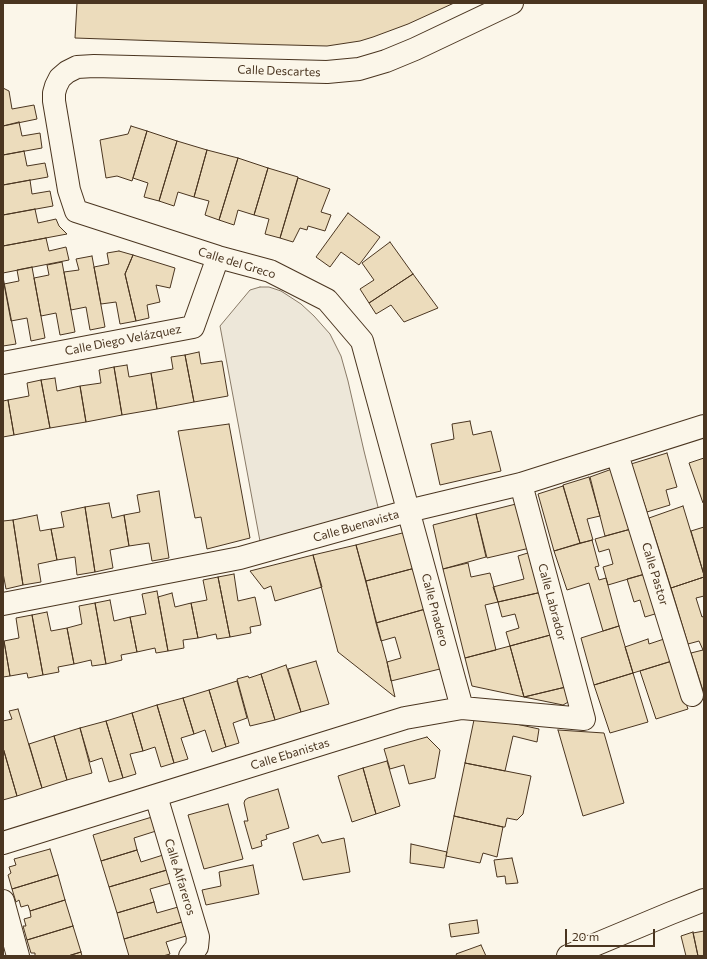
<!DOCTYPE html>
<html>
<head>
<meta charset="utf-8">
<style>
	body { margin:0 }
	#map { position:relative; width:707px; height:959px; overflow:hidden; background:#fbf6e9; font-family:Commissioner,sans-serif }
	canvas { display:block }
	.frame { position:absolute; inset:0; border:4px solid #4a3520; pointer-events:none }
	.scale { position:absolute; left:565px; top:929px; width:90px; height:18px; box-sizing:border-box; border:2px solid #4a3520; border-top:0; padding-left:5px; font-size:12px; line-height:14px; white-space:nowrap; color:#4a3520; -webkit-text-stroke:3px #fbf6e9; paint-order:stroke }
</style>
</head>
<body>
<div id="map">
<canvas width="707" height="959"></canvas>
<div class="frame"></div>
<div class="scale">20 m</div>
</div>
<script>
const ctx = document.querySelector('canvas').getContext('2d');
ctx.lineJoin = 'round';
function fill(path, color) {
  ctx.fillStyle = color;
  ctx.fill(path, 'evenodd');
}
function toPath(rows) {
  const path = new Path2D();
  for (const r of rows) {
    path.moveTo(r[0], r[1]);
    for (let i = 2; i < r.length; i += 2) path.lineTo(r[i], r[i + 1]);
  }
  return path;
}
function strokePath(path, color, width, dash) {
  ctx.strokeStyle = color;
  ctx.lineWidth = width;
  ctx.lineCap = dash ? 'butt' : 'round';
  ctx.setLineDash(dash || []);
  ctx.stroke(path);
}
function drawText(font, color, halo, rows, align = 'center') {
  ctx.font = font + ' Commissioner,sans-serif';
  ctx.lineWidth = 3;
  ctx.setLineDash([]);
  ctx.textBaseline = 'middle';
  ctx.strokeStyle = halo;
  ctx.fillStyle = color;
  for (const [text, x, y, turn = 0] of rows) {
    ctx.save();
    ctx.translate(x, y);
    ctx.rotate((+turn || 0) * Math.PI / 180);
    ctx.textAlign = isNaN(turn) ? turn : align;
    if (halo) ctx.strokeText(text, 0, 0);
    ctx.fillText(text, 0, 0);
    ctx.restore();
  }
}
const parking = toPath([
	[260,287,269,287,281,291,301,304,314,316,330,334,341,356,348,381,364,451,381,519,262,552,220,326,250,290,260,287]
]);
const building = toPath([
	[77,3,454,3,408,24,373,37,360,41,327,46,249,44,75,38,77,3],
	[3,88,9,91,12,109,34,105,37,119,3,126,3,88],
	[19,122,22,136,40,133,42,148,3,155,3,126,19,122],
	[131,126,147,131,132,181,117,176,106,178,100,140,128,134,131,126],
	[147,131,177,141,159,201,144,197,148,183,133,178,147,131],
	[177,141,207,150,194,197,178,192,174,206,159,201,177,141],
	[207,150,238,158,219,220,205,215,209,201,194,197,207,150],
	[24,151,27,166,45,163,48,177,3,185,3,155,24,151],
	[238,158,268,168,254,215,238,210,234,225,219,220,238,158],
	[268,168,298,177,280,238,265,234,269,219,254,215,268,168],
	[298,178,330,189,321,212,331,215,325,231,308,226,307,230,300,228,293,242,280,238,298,178],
	[30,180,32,194,50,191,53,206,3,215,3,185,30,180],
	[35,209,38,223,56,219,59,226,67,234,3,246,3,215,35,209],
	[348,213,380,237,359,265,341,252,330,267,316,257,348,213],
	[46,238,49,251,66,247,69,260,3,273,3,246,46,238],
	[390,242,413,274,369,303,360,289,374,280,362,263,390,242],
	[119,251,133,255,125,274,136,321,120,324,116,302,101,304,94,267,109,264,107,253,119,251],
	[133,255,175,268,170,288,156,285,160,302,147,305,149,318,136,321,125,274,133,255],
	[92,256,105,327,90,330,86,307,71,310,64,272,79,270,76,259,92,256],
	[62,262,75,332,60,335,56,313,41,316,34,278,49,275,47,265,62,262],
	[32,267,45,338,31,341,27,318,11,321,4,284,19,281,17,270,32,267],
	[413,274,438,308,404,322,391,305,376,314,369,303,413,274],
	[3,277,16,344,3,346,3,277],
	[199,352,201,364,222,361,228,396,194,402,185,355,199,352],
	[185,355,194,402,157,409,151,373,173,369,171,357,185,355],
	[127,365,129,377,151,373,157,409,122,415,114,367,127,365],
	[114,367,122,415,86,422,80,386,101,383,99,370,114,367],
	[55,378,57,391,80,386,86,422,50,428,41,380,55,378],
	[41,380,50,428,14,435,8,400,29,396,27,383,41,380],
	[8,400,14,435,3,437,3,401,8,400],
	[470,421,473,435,491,431,501,471,440,485,431,444,454,439,452,424,470,421],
	[229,424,250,538,207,549,201,517,195,518,178,431,229,424],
	[667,453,677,487,666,490,670,505,647,512,631,464,667,453],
	[704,458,704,503,703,503,689,463,704,458],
	[612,469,631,529,605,536,590,477,612,469],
	[589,477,600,516,587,519,593,540,580,543,563,485,589,477],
	[563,486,580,543,554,551,538,494,563,486],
	[159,491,169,558,152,561,149,543,129,546,124,515,140,512,137,495,159,491],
	[109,503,112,518,124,515,129,546,110,550,113,568,95,572,85,507,109,503],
	[520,503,530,548,487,558,476,514,520,503],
	[683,506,704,575,704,577,671,588,649,518,683,506],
	[85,507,95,572,77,575,75,557,57,560,51,529,64,527,61,512,85,507],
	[476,514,486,557,443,569,433,525,476,514],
	[37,515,40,531,51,529,57,560,38,564,41,582,23,585,13,520,37,515],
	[13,520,23,585,6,589,3,573,3,521,13,520],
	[704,527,704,575,691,531,704,527],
	[631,529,645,574,608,585,603,567,613,564,609,549,599,552,595,539,631,529],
	[410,531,419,567,366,581,356,545,410,531],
	[592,540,599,566,595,567,599,580,606,578,619,626,603,631,589,583,567,590,554,551,592,540],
	[356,545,387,662,395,697,338,652,313,555,356,545],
	[531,552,542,592,498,602,493,587,524,579,518,556,531,552],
	[313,555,322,587,275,601,271,586,264,589,250,571,313,555],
	[468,563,471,577,490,573,498,602,485,605,496,650,465,658,443,569,468,563],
	[419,567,429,608,376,623,366,581,419,567],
	[234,574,238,601,255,597,261,625,250,627,251,633,230,637,218,577,234,574],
	[645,574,658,613,645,617,640,600,634,602,627,579,645,574],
	[218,577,230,637,217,639,216,634,198,638,191,603,207,600,203,580,218,577],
	[704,577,704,596,696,598,702,617,704,616,704,650,703,650,699,641,688,644,671,588,704,577],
	[157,591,168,651,156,653,155,648,137,652,130,617,146,614,142,594,157,591],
	[542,592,554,634,510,646,506,632,519,628,515,614,502,617,498,602,542,592],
	[172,593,175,607,191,603,198,638,183,640,184,648,168,651,158,597,172,593],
	[110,600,114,621,130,617,137,652,121,655,122,660,106,664,95,603,110,600],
	[95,603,106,664,92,666,91,660,74,664,67,628,82,624,79,606,95,603],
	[429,608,444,668,391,681,387,662,401,658,395,637,381,641,376,623,429,608],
	[47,612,51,631,67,628,74,664,58,667,59,672,43,675,32,615,47,612],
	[32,615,43,675,28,678,27,673,10,676,4,641,19,638,16,618,32,615],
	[619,626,633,673,594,685,581,638,619,626],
	[554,634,570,686,524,697,510,646,554,634],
	[648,639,649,644,664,639,672,661,633,673,625,647,648,639],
	[3,641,4,641,10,676,3,677,3,641],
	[510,646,524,697,472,686,465,658,510,646],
	[703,650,704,650,704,694,691,653,703,650],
	[316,661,329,704,301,712,288,669,316,661],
	[672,661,688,709,656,719,640,671,672,661],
	[286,665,301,712,275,720,261,674,286,665],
	[633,673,648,722,610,733,594,685,633,673],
	[261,674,275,720,250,726,237,679,248,676,249,678,261,674],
	[237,681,247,718,233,723,239,743,226,747,209,690,237,681],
	[570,686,570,701,563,705,524,697,570,686],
	[209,690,226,747,212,752,205,730,194,734,183,698,209,690],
	[183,698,194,734,181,738,188,759,174,763,157,705,183,698],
	[157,705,174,763,161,767,155,747,143,751,132,713,157,705],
	[18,709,42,788,17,796,3,748,3,721,12,719,9,711,18,709],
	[132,713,143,751,130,754,136,774,123,778,106,721,132,713],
	[475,715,539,729,537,742,513,736,505,771,465,763,475,715],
	[106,721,123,778,109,782,102,758,90,762,80,728,106,721],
	[80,728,92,773,67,780,54,736,80,728],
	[558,730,604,733,624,803,583,816,558,730],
	[54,736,67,780,42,788,29,744,54,736],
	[427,737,440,750,435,778,409,784,404,765,390,769,384,749,427,737],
	[4,751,17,796,3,800,3,752,4,751],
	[387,761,400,806,376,814,363,768,387,761],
	[465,763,531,776,523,814,517,820,507,818,505,827,503,827,454,816,465,763],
	[363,768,376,814,352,822,338,776,363,768],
	[278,789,289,828,266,835,267,839,261,841,262,846,252,849,244,821,248,821,244,803,245,800,248,798,278,789],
	[228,804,243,859,204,869,188,815,228,804],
	[454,816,503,827,497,857,483,853,480,863,446,856,454,816],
	[152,817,156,831,134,838,137,850,101,861,93,835,152,817],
	[318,835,322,843,344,838,350,872,303,880,293,843,318,835],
	[411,844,447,852,444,868,410,863,411,844],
	[50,849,58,875,12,889,8,875,11,873,9,867,16,865,14,859,50,849],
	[137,850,141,862,163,855,167,870,109,887,101,861,137,850],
	[512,858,518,883,506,884,505,876,497,877,494,860,512,858],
	[253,865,259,894,206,905,202,890,221,886,219,872,253,865],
	[167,870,171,883,150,889,154,902,117,913,109,887,167,870],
	[58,875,65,900,30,911,28,905,21,907,19,900,16,902,12,889,58,875],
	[65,900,73,926,27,940,23,926,26,926,24,919,31,917,30,911,65,900],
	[154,902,157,913,178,907,182,922,124,939,117,913,154,902],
	[477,920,479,933,451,937,449,924,477,920],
	[182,922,186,936,166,942,170,954,163,956,129,956,124,939,182,922],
	[73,926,81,952,68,956,35,956,35,953,31,953,27,940,73,926],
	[704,931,704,956,698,956,693,933,704,931],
	[693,932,698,956,686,956,681,936,693,932],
	[481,945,486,956,457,956,456,954,481,945],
	[81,952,82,956,68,956,81,952]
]);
const minor = toPath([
	[3,363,193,327,218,257],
	[617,454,692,695],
	[3,604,240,558,408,511,521,484,704,426],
	[462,708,362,341,327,300,270,271,218,257,76,211,69,190,54,101,54,93,56,86,60,78,67,72,77,67,94,66,327,72,359,69,386,61,415,49,512,3],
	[156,796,198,937,197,947,190,956],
	[3,843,405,718,462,708,584,719,521,484],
	[3,901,18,956],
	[568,956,671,913,704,900]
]);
const streetNames = [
	["Calle Descartes",279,71,2],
	["Calle del Greco",237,263,17],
	["Calle Diego Velázquez",123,340,-11],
	["Calle Buenavista",356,526,-16],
	["Calle Pastor",655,574,73],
	["Calle Labrador",552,602,75],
	["Calle Pnadero",435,610,75],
	["Calle Ebanistas",290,754,-17],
	["Calle Alfareros",180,877,73]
];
fill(parking, '#ede7d9');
strokePath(parking, '#887966', 1);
fill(building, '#ecdcbc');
strokePath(building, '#4a3520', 1);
strokePath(minor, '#4a3520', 24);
strokePath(minor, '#fbf6e9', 22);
drawText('12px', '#4a3520', '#fbf6e9', streetNames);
</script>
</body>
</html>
